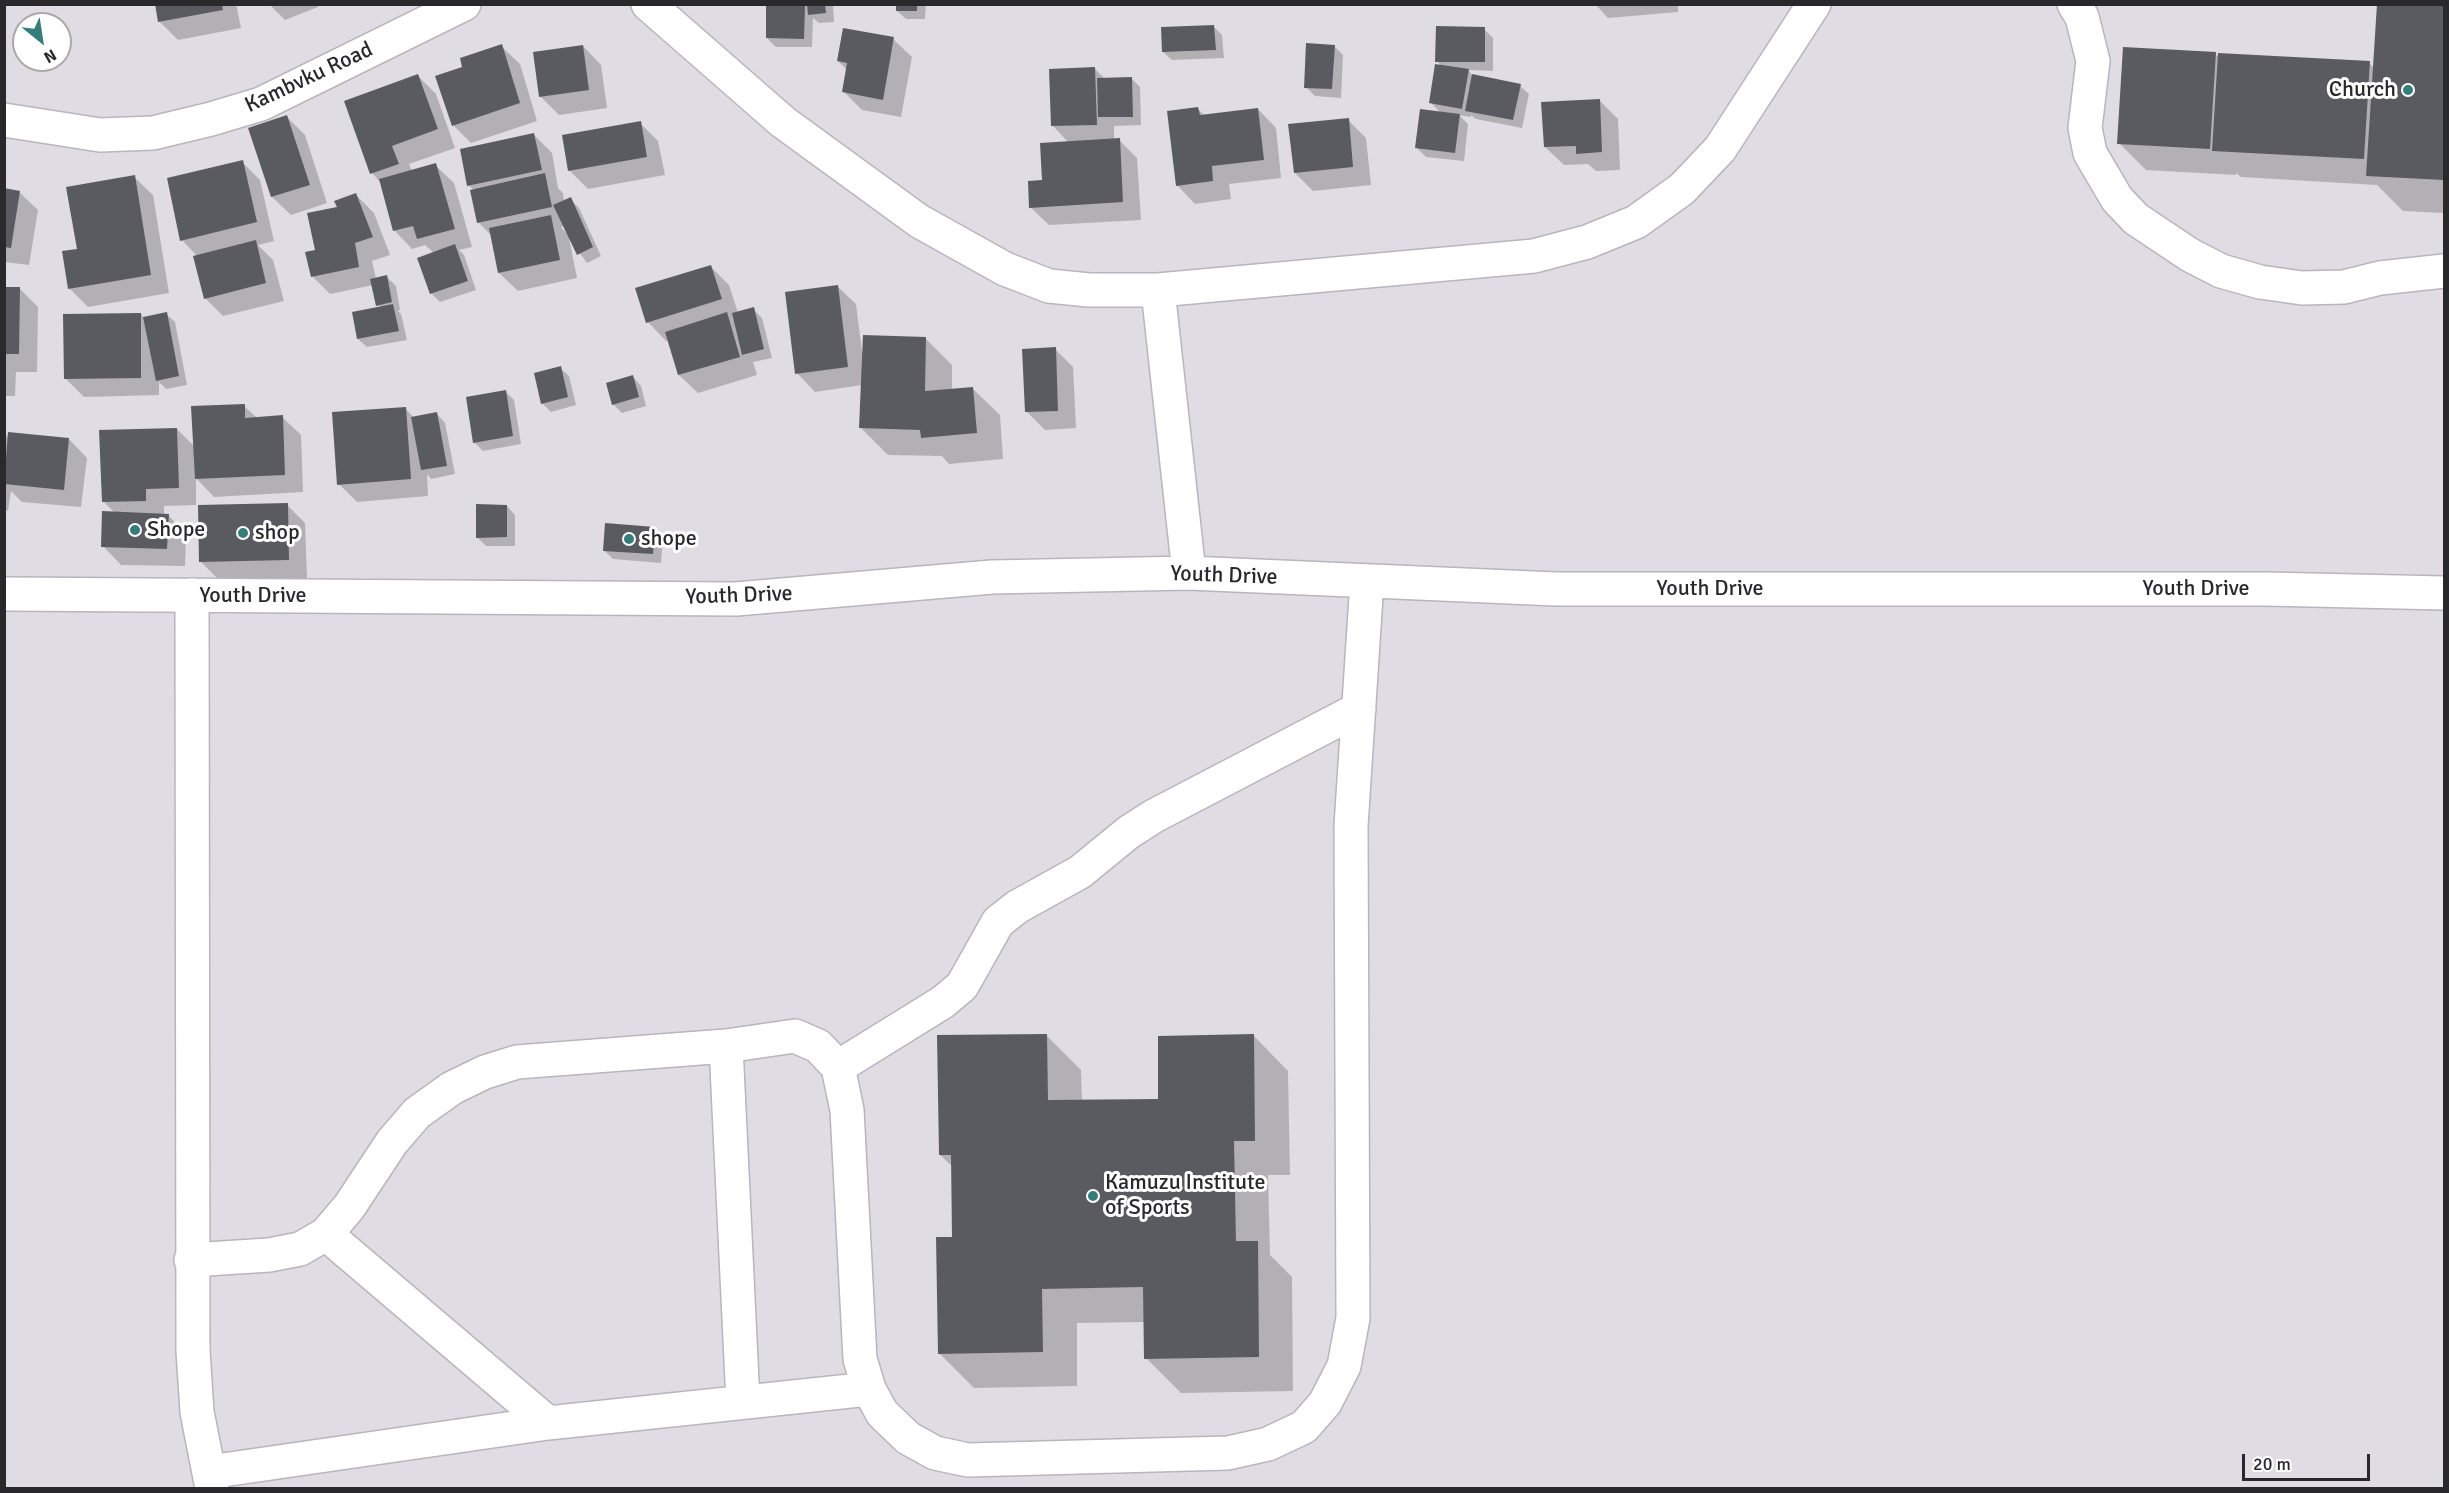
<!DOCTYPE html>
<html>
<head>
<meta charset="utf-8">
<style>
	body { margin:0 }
	#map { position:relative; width:2449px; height:1493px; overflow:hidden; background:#dfdde3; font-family:Signika,sans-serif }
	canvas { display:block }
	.frame { position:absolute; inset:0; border:6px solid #29282b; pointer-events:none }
	.north { position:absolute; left:12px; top:12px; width:60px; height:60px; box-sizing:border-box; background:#fff; border:2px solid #a9a9aa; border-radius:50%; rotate:150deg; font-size:16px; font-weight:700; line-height:24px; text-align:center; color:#29282b }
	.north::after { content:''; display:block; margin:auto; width:21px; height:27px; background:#347d79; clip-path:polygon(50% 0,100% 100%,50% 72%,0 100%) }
	.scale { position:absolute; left:2242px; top:1454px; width:128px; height:27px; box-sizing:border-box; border:3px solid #29282b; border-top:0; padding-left:8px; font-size:18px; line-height:21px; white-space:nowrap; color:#29282b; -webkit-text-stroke:4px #fff; paint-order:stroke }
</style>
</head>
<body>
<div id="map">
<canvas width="2449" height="1493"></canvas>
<div class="frame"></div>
<div class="north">N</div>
<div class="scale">20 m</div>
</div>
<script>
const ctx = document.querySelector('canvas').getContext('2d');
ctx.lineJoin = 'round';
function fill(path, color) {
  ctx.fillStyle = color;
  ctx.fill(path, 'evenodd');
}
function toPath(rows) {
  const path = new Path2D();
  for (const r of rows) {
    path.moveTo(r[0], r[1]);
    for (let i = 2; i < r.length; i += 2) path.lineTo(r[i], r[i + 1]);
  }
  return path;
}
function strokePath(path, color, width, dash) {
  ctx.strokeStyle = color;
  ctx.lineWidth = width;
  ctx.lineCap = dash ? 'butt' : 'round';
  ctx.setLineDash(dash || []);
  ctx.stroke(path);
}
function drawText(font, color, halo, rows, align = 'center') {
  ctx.font = font + ' Signika,sans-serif';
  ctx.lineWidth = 6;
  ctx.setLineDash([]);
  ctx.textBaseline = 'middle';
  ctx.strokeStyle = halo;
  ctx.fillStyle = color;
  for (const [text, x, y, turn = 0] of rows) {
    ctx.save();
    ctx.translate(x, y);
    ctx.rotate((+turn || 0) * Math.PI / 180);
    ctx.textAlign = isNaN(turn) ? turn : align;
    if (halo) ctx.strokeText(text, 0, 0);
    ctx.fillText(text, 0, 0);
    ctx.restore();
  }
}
const shadow = toPath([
	[156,4,236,4,241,28,178,40,160,22],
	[269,4,317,4,318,7,285,20],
	[768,4,833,4,834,22,819,23,813,18,812,47,776,47,767,38],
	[897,4,926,4,925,19,906,19,897,11],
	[1595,4,1678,4,1678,12,1608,18],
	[2379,4,2444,4,2444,213,2403,211,2377,185,2241,177,2236,173,2236,175,2146,170,2119,143,2215,54,2220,58,2369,63,2375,69],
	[1213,26,1222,35,1224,58,1172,60,1163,52],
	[1484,29,1493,38,1493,71,1468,70,1473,76,1520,86,1529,94,1522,128,1476,119,1471,115,1471,117,1459,115,1468,124,1464,161,1426,157,1417,148,1441,113,1431,103,1442,67,1437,61],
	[893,39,912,57,901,117,862,110,844,92,847,70,838,61],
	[501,46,520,64,537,121,471,143,453,125],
	[583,46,601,65,607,108,559,115,540,96],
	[1334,46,1343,55,1341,98,1315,96,1306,87],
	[1095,69,1105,79,1131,78,1140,87,1141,125,1114,126,1114,140,1119,140,1137,158,1141,220,1049,225,1030,207,1043,182,1069,143,1052,125],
	[418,76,436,94,455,148,409,164,412,171,435,165,454,183,472,247,459,250,464,255,476,290,440,302,431,293,434,253,425,245,412,249,394,230,381,183,372,173],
	[1599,100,1618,119,1620,170,1596,171,1588,164,1564,165,1545,147],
	[1198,109,1205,116,1258,109,1276,128,1281,178,1229,184,1231,199,1195,204,1177,185],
	[287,117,305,135,327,203,291,215,272,197],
	[1348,120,1366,138,1371,185,1313,191,1295,173],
	[640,123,658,141,665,175,588,189,569,170],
	[534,135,552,153,558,188,563,193,564,202,570,199,579,208,601,256,587,263,569,238,577,278,518,291,499,273,492,236,478,222,474,190,468,185],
	[565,226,569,236,561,227],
	[242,162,260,180,274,241,258,245,273,260,284,301,223,316,205,298,198,257,182,240],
	[134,177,153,195,169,293,88,307,70,289],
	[4,190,19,192,38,210,29,265,4,262],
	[356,195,374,213,390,255,372,261,376,279,387,277,396,286,400,310,398,311,401,314,407,340,367,347,358,339,380,308,373,285,330,294,312,276,317,251,339,208],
	[710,266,729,285,738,313,753,309,762,318,772,358,753,362,757,375,698,393,679,375,669,340,666,341,648,322],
	[837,286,856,304,862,352,925,338,952,365,952,390,972,388,1000,415,1003,459,949,464,942,456,888,455,861,428,862,385,815,392,797,373],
	[4,289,20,289,38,307,37,372,16,372,15,396,4,396],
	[141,314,144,318,166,314,175,322,187,385,166,389,159,382,159,395,84,397,66,379],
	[1055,349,1073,367,1076,428,1045,430,1026,411],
	[560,368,569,376,576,405,551,412,542,403],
	[633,377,641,386,646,406,622,413,613,404],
	[505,391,514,400,521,444,483,451,474,442],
	[244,406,257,418,282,417,301,435,303,492,214,497,196,478,196,505,164,506,164,515,168,515,186,534,185,566,121,565,103,546,115,513,103,501,177,429,195,447],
	[405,408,414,418,437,414,445,423,455,474,431,479,427,474,428,496,357,502,339,484],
	[4,434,9,438,69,439,87,458,81,507,22,502,11,491,8,511,4,510],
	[287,505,305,523,307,578,219,580,200,561],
	[507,506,515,515,515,546,486,546,477,537],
	[654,528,663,537,661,563,613,559,604,550],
	[1046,1035,1081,1070,1082,1101,1160,1100,1254,1036,1288,1071,1290,1175,1268,1175,1270,1255,1292,1277,1293,1391,1181,1393,1146,1358,1145,1322,1077,1323,1077,1386,974,1388,939,1353,954,1238,953,1167,940,1155]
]);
const building = toPath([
	[155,4,222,4,223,10,158,22],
	[807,4,825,4,826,13,808,15],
	[896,4,917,4,917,11,896,11],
	[2377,4,2444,4,2444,180,2366,176],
	[766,5,805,5,804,39,766,38],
	[1214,25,1216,50,1162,52,1161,27],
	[1436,26,1485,27,1485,62,1435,62],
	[843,28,894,37,883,100,842,92,847,63,837,61],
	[1306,43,1335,45,1332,89,1304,88],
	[502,44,520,103,452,126,435,76,462,67,460,58],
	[583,45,589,90,539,97,533,52],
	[2123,47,2216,52,2210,149,2117,144],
	[2218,53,2370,61,2364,159,2212,151],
	[1435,64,1469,69,1462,109,1429,103],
	[1095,67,1097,125,1051,126,1049,69],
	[418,74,438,129,392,146,399,164,370,174,344,101],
	[1472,74,1521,84,1513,120,1465,111],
	[1132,77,1133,117,1098,117,1097,78],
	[1600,99,1602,152,1576,154,1576,146,1544,147,1541,102],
	[1198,107,1200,115,1258,108,1264,160,1212,166,1213,181,1176,186,1167,111],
	[1420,109,1460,114,1455,153,1415,148],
	[287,115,310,185,271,197,248,128],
	[1349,118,1353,167,1294,173,1288,124],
	[641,121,647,157,568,171,562,135],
	[534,133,542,170,467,186,460,149],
	[1120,138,1123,202,1029,208,1028,181,1042,180,1040,143],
	[243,160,257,222,180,241,167,178],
	[436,163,455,229,417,239,413,226,393,231,379,179],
	[545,173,552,207,477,223,470,190],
	[135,175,151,275,68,289,62,251,77,249,66,187],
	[4,188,20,191,11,248,4,247],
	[356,193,373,237,355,243,359,267,311,277,305,252,315,250,307,213,337,207,334,201],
	[571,197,593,247,577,255,553,205],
	[551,215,560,260,498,273,489,228],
	[256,240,266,283,204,299,193,256],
	[455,244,468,281,430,294,417,258],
	[711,265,722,299,646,323,635,288],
	[387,275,392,302,376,306,370,279],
	[838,285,848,367,795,374,785,292],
	[4,287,20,287,19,354,4,354],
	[393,304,399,331,357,339,352,312],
	[754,307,764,349,742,355,732,313],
	[167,312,179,376,156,381,143,317],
	[727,312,740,357,678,375,665,332],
	[141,313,141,378,64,379,63,314],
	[863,335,926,337,925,391,973,387,977,433,921,438,920,430,859,428],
	[1056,347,1058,411,1025,412,1022,349],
	[561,366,568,397,541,404,534,373],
	[633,375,639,397,612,405,606,383],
	[506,390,513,436,473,443,466,397],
	[245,404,245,418,283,415,285,475,195,479,191,406],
	[406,407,411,479,337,485,332,412],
	[437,412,447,466,421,470,411,417],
	[177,428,179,488,146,489,146,501,102,502,99,430],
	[8,432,69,438,64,490,4,484],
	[288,503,289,560,199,562,198,505],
	[476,504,507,505,507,537,476,538],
	[102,511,169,514,167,549,101,547],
	[605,523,655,527,653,554,603,551],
	[1047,1034,1048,1100,1158,1099,1158,1036,1254,1034,1255,1141,1234,1141,1236,1241,1258,1241,1259,1357,1144,1359,1143,1287,1042,1289,1043,1352,938,1354,936,1237,952,1237,951,1155,939,1155,937,1035]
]);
const minor = toPath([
	[648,4,783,122,919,221,1005,269,1049,286,1089,290,1158,290,1534,256,1587,242,1636,222,1682,189,1720,149,1814,4],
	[2074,4,2082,17,2093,61,2085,128,2090,153,2117,199,2136,219,2190,255,2221,271,2260,282,2302,288,2344,287,2380,278,2444,271],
	[4,120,100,135,153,133,211,119,261,104,464,4],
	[1158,290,1189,573],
	[4,594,736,599,992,577,1189,573,1556,589,2266,589,2444,593],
	[192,595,193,1351,197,1412,212,1488],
	[726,1046,743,1402],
	[838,1067,943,1002,962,986,998,922,1017,907,1080,872,1129,832,1154,816,1359,709],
	[326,1234,548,1423],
	[191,1260,269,1255,300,1249,326,1234,349,1207,392,1142,417,1113,452,1088,485,1072,517,1062,726,1046,795,1036,818,1046,838,1067,847,1110,860,1359,869,1389,882,1413,908,1438,935,1453,968,1460,1228,1453,1268,1444,1304,1427,1325,1403,1344,1366,1353,1318,1351,826,1367,581],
	[209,1472,548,1423,869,1389]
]);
const markers = [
	[2408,90,6,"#347d79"],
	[135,530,6,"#347d79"],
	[243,533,6,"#347d79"],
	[629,539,6,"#347d79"],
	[1093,1196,6,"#347d79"]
];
const streetNames = [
	["Kambvku Road",309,78,-25],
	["Youth Drive",1224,576,2],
	["Youth Drive",1710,589],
	["Youth Drive",2196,589],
	["Youth Drive",253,596],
	["Youth Drive",739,596,-2]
];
const poiNames = [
	["Church",2396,90,"right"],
	["Shope",147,530],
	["shop",255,533],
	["shope",641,539],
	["Kamuzu Institute",1105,1183],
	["of Sports",1105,1208]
];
fill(shadow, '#0003');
fill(building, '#5a5b60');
strokePath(minor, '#b8b5bc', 36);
strokePath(minor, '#fff', 33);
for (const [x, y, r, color] of markers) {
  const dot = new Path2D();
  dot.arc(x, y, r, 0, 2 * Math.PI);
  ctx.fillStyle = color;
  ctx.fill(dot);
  strokePath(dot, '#fff', 2);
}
drawText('22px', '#29282b', '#fff', streetNames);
drawText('22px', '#29282b', '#fff', poiNames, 'left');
</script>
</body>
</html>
